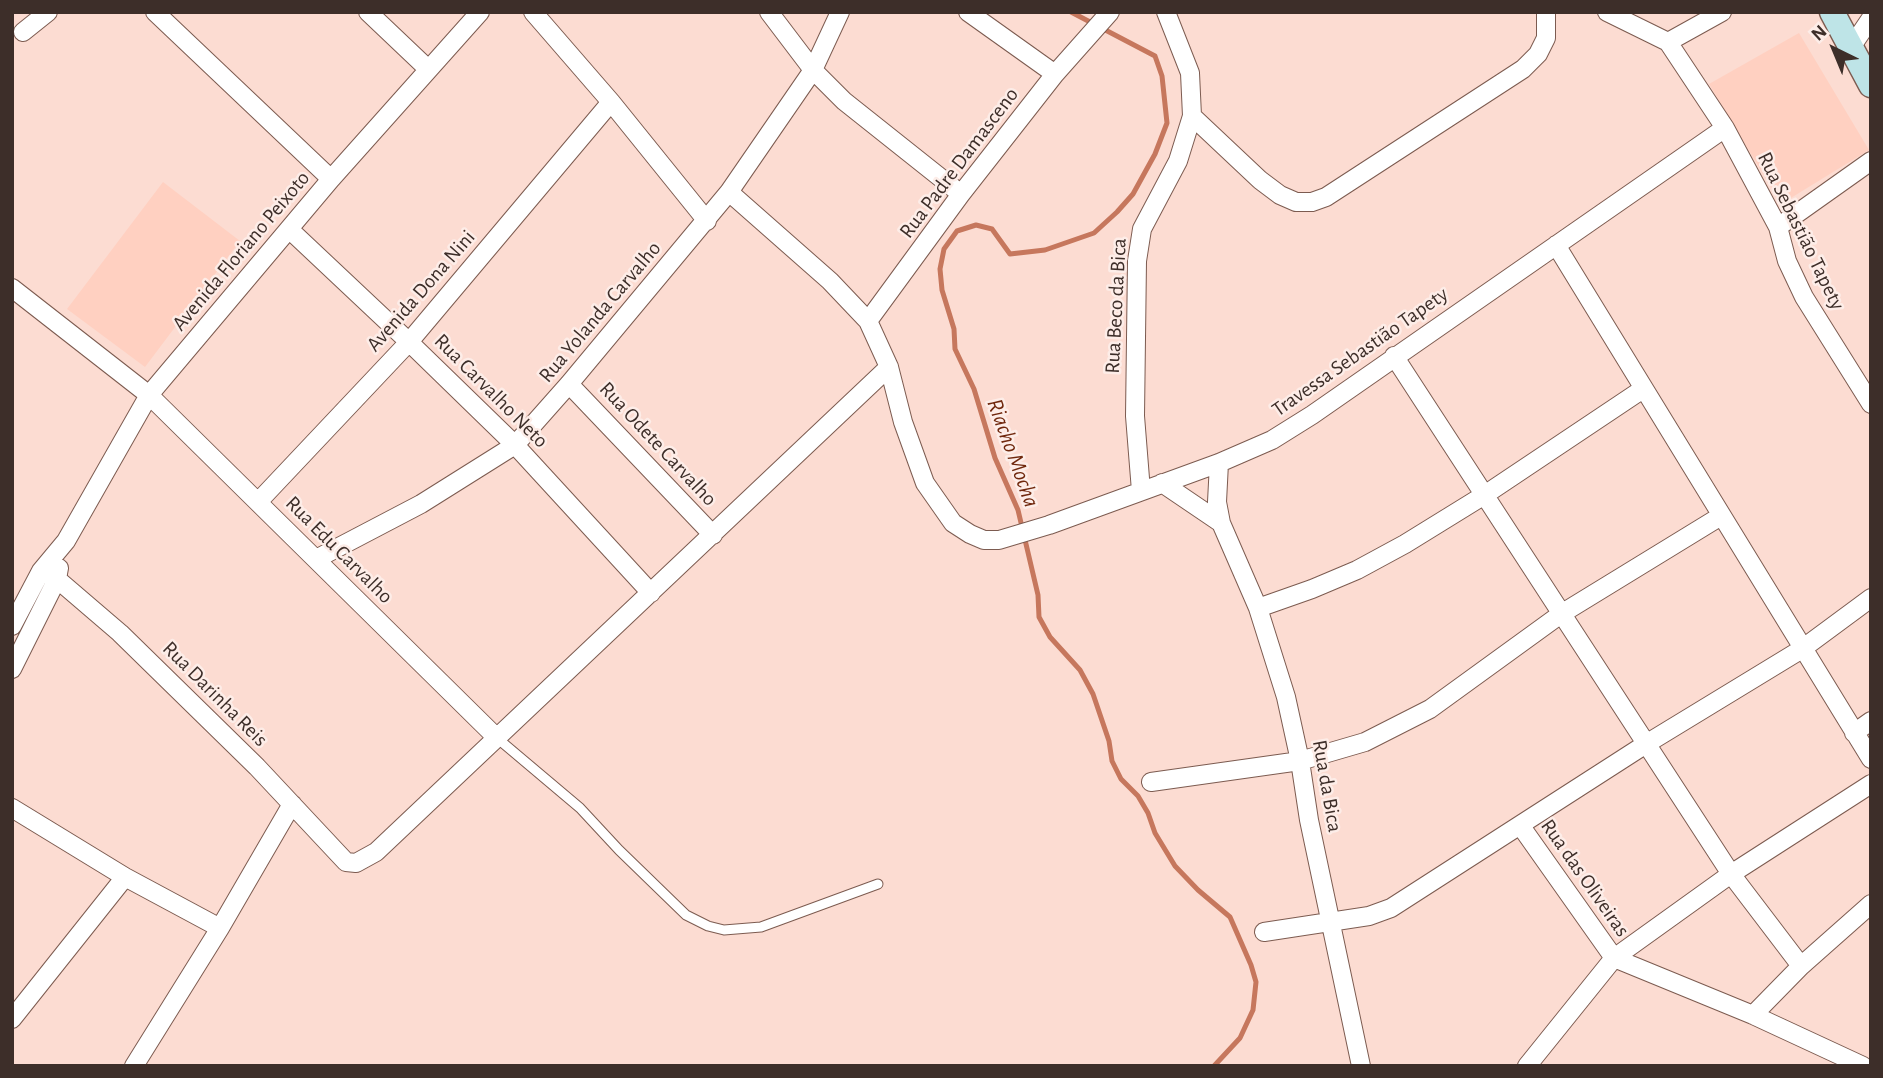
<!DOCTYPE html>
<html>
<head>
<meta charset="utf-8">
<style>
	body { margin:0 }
	#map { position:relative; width:1883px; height:1078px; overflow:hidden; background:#fcdcd2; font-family:"Alegreya Sans",sans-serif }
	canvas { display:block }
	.frame { position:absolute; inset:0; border:14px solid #3d2e29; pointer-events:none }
	.north { position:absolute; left:1799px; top:14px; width:70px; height:70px; -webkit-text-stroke:5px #fdede8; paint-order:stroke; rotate:317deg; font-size:19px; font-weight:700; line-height:28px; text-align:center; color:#3d2e29 }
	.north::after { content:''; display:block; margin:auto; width:24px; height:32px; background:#3d2e29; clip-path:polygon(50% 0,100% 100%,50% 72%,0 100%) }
</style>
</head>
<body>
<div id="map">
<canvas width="1883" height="1078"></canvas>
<div class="frame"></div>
<div class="north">N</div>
</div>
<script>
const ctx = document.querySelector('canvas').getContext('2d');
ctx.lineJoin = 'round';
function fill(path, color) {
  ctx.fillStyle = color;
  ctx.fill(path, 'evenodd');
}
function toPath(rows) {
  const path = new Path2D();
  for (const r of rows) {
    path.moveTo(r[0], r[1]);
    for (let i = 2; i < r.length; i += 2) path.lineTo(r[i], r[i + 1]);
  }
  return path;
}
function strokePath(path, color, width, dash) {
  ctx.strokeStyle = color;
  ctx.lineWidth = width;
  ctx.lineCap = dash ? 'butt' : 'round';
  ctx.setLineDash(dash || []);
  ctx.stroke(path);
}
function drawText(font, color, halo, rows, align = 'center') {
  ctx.font = font + ' "Alegreya Sans",sans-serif';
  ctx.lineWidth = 5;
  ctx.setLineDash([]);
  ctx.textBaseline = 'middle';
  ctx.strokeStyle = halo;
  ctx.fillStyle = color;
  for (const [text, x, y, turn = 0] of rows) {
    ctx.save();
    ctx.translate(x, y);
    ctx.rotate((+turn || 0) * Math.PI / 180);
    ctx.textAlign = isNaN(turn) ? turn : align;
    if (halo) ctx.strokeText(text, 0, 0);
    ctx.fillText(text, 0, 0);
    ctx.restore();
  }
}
const built = toPath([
	[1799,33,1869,150,1781,204,1709,84],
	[163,182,240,241,145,367,67,309]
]);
const stream = toPath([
	[1071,12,1155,56,1162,76,1167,123,1155,154,1133,194,1117,212,1094,233,1045,250,1010,254,992,229,976,225,957,231,944,249,940,269,942,290,954,329,955,349,974,389,995,458,1018,510,1038,595,1039,617,1050,637,1080,670,1093,694,1109,741,1112,761,1121,779,1138,796,1148,813,1155,833,1175,866,1198,890,1230,917,1251,965,1256,982,1253,1010,1240,1038,1214,1066]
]);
const lane = toPath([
	[497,738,580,808,619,850,686,915,708,926,724,930,761,927,878,884]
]);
const street = toPath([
	[155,12,331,179],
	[368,12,428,69],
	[533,12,611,102,707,221],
	[769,12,813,70,844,101,961,194],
	[968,12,1055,74],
	[1607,12,1668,42,1722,12],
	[23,32,48,12],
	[1668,42,1725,128,1778,227,1787,261,1804,297,1871,404],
	[1852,46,1871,18],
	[1192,116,1260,180,1280,195,1296,202,1312,202,1326,197,1523,69,1538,54,1546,38,1546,12],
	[729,192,830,281,868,321,889,367,903,422,925,483,953,523,970,534,984,540,999,540,1049,525,1219,463,1272,440,1312,415,1725,128],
	[1778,227,1871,161],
	[290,230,409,342,515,445,651,593],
	[1556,245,1871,759],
	[12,288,149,395,497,738],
	[868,321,961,194,1055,74,1110,12],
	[1394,356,1731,874,1801,966],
	[569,384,713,535],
	[1219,463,1217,502,1221,523,1258,608,1286,697,1300,761,1309,820,1361,1066],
	[1162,483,1221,523],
	[1141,491,1135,416,1137,261,1142,229,1178,161,1192,116,1190,73,1166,12],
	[258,502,409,342,611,102],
	[316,559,421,504,515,445,569,384,729,192,813,70,840,12],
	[41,571,57,579,120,633,257,767,346,862,356,863,376,852,889,367],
	[1258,608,1312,589,1357,570,1405,544,1486,494,1643,389],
	[12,626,41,571,66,541,149,395,331,179,480,12],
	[12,669,57,579,59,568],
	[1854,733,1871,721],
	[1151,782,1300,761,1365,742,1430,709,1561,614,1721,516],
	[12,808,125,877,220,928],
	[1520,825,1614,958,1753,1015,1863,1066],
	[1264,932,1369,916,1391,908,1646,744,1802,649,1871,598],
	[1753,1015,1801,966,1871,904],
	[12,1019,125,877],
	[134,1066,220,928,292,804],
	[1527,1066,1614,958,1731,874,1871,784]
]);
const secondary = toPath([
	[1832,12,1871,85]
]);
const streetNames = [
	["Rua Padre Damasceno",959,163,-53],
	["Rua Sebastião Tapety",1801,231,64],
	["Avenida Floriano Peixoto",241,251,-50],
	["Avenida Dona Nini",421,291,-49],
	["Rua Beco da Bica",1116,306,-87],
	["Rua Yolanda Carvalho",600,312,-50],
	["Travessa Sebastião Tapety",1360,352,-35],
	["Rua Carvalho Neto",491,391,45],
	["Rua Odete Carvalho",658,444,47],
	["Rua Edu Carvalho",339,550,45],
	["Rua Darinha Reis",215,694,45],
	["Rua da Bica",1327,786,80],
	["Rua das Oliveiras",1585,878,55]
];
const waterNames = [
	["Riacho Mocha",1013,453,70]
];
fill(built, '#ffd0c1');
strokePath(stream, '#c6775d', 5);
strokePath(lane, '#7c5b50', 11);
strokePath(street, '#7c5b50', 20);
strokePath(secondary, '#7c5b50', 27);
strokePath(lane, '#fff', 9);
strokePath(street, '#fff', 18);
strokePath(secondary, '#bee4e7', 24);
drawText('21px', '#3d2e29', '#fdede8', streetNames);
drawText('italic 23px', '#70280d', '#fdede8', waterNames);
</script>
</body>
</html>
